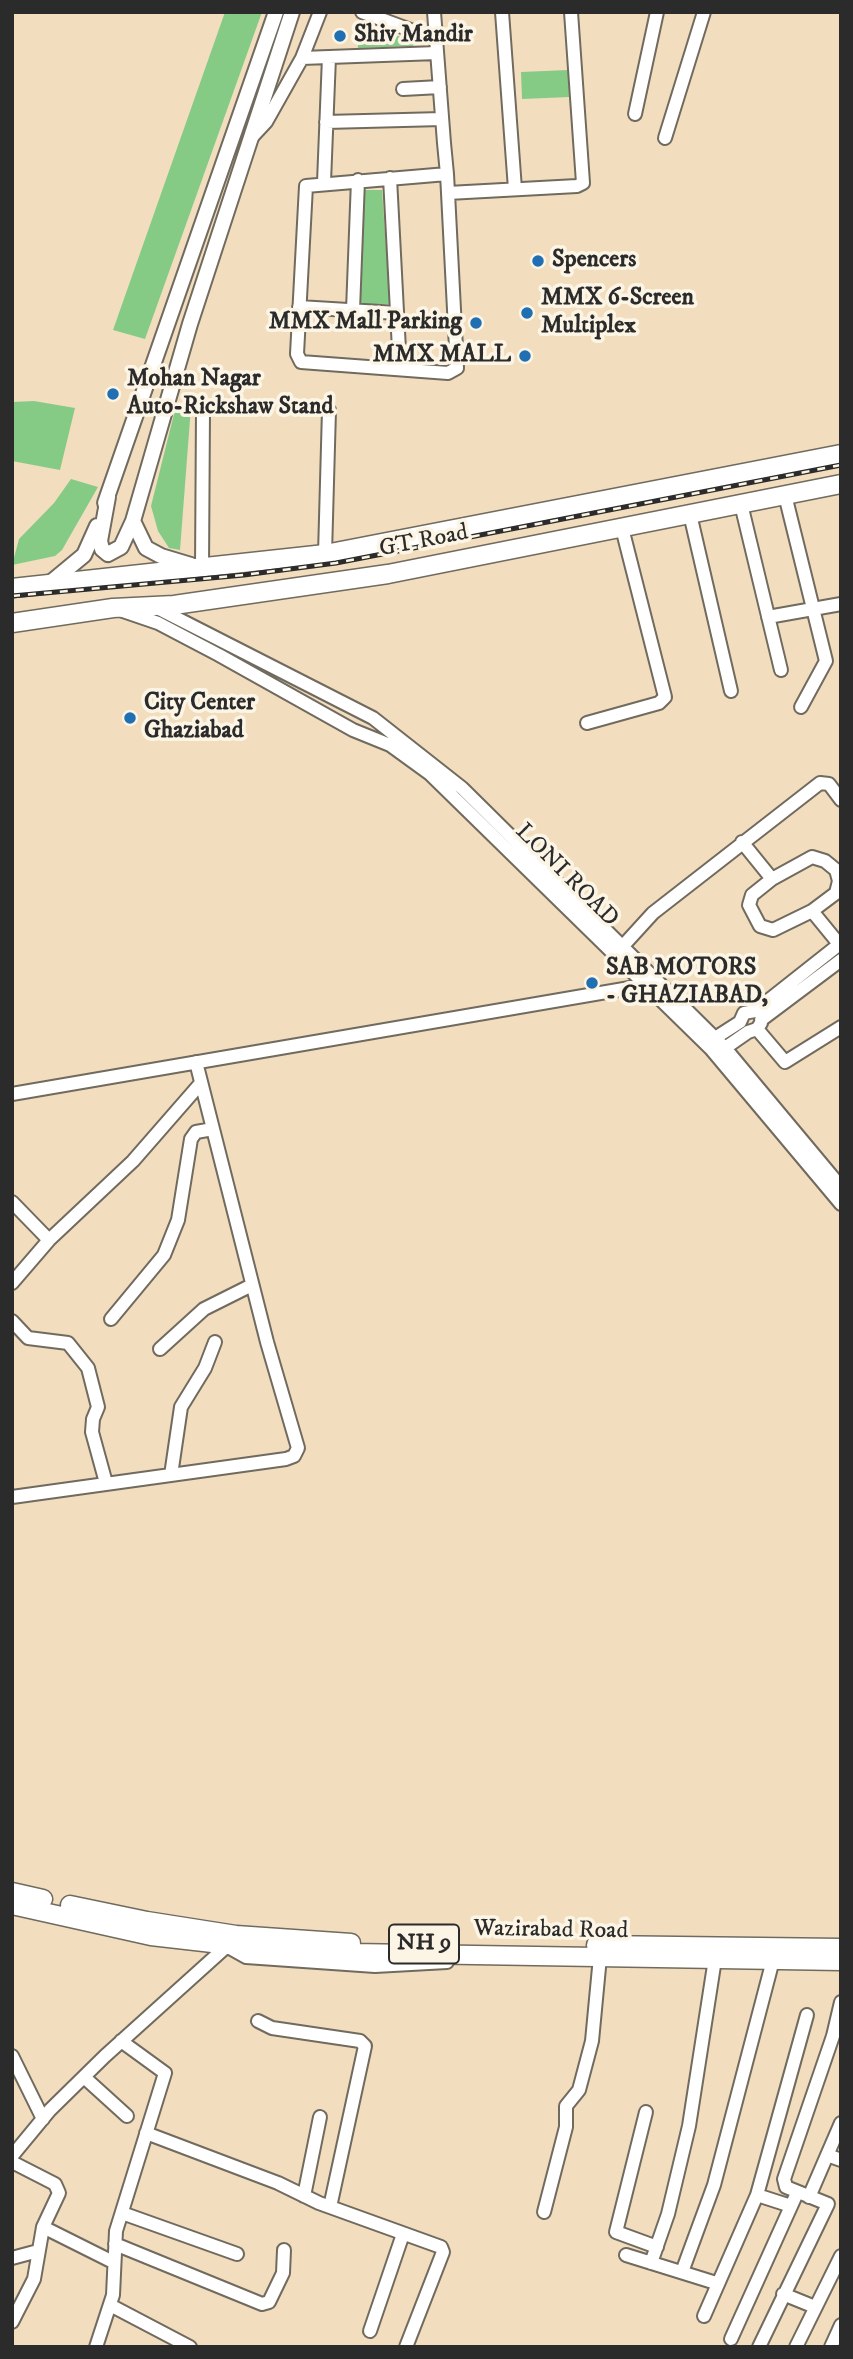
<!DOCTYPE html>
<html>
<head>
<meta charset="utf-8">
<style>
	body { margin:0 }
	#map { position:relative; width:853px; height:2359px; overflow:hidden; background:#f2debe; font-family:"IM FELL DW Pica",serif }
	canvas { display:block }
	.frame { position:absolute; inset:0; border:14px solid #2b2b2b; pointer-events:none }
</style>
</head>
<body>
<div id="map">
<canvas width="853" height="2359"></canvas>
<div class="frame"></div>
</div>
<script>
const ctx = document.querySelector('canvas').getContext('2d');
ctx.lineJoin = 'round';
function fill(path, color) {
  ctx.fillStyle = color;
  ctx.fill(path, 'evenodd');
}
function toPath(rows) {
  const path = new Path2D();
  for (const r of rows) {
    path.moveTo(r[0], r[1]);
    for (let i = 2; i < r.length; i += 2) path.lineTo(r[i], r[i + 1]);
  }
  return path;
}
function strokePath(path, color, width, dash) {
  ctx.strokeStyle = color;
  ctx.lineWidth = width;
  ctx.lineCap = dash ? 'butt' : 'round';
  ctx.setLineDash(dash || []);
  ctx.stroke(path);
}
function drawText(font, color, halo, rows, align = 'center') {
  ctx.font = font + ' "IM FELL DW Pica",serif';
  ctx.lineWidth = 7;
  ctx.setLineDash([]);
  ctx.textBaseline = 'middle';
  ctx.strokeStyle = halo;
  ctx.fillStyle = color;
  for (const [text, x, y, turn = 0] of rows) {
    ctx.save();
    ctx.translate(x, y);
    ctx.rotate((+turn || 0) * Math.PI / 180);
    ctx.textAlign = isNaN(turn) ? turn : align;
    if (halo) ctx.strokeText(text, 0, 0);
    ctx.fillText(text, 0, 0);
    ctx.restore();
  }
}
const green = toPath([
	[225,12,262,12,145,339,113,330],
	[357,21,414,42,413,46,358,48],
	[568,70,570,97,522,99,521,72],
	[364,190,382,190,390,304,360,304],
	[34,401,75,408,60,470,12,461,12,402],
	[176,406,191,407,180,550,169,548,158,531,151,506],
	[71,479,98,487,62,550,55,556,12,565,19,539,54,503]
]);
const minor = toPath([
	[362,12,424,35],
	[434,12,444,143,447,174,448,193,457,368,448,373,301,362,297,354,306,186,447,174],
	[502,12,515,189],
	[302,58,437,53],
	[403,89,440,87],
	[635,114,657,12],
	[326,122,442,119],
	[252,137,266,122,302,58,320,12],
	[665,138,704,12],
	[390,178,400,369],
	[324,182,329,57],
	[448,193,577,186,583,183,571,12],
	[299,307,397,313],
	[353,310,358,180],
	[785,495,826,661,801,707],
	[741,504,781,670],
	[690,514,731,691],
	[325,554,329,410],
	[202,569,203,410],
	[157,608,373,718,462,788,725,1048,841,1187],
	[120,610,158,623,219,655,353,730,390,745,430,774,711,1049,841,1204],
	[768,617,841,604],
	[587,723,659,703,665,697,622,528],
	[742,842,772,879,752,895,749,905,760,926,773,930,812,911,839,944],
	[772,879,812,857,825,861,836,870,839,881,836,893,812,911],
	[622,947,653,913,820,783,829,784,841,800],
	[761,1020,841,960],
	[757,1029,785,1062,841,1027],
	[715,1038,740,1022,744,1013,755,1011,841,943],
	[725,1048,748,1032,757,1029,761,1023],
	[12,1094,653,984],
	[12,1202,49,1240],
	[12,1283,49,1240,133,1161,201,1083],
	[111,1319,164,1255,178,1220,191,1139,196,1132,213,1129],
	[12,1321,28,1338,68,1343,88,1368,98,1407,93,1419,92,1432,106,1483],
	[160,1349,204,1309,252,1285],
	[171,1475,181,1407,205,1368,215,1342],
	[12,1497,286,1459,294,1456,298,1448,267,1342,196,1062],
	[230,1948,246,1957,375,1966,447,1962],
	[258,2021,272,2028,360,2041,365,2046,330,2207],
	[12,2056,43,2119],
	[84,2077,127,2116],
	[646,2112,616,2232,657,2247],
	[146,2133,278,2183,319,2203,441,2247,443,2252,406,2347],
	[827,2155,841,2160],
	[12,2156,50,2110,105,2056,227,1946],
	[12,2162,55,2184,59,2193,43,2227,34,2279,12,2322],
	[757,2195,791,2206],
	[304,2196,320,2117],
	[809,2197,841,2123],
	[544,2212,566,2127,566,2106,579,2090,592,2041,600,1957],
	[122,2213,237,2254],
	[43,2227,113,2262],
	[115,2244,262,2304,269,2302,283,2273,284,2250],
	[626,2255,716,2283],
	[12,2258,38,2251],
	[651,2263,668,2214,689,2126,715,1959],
	[682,2272,714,2185,773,1960],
	[783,2294,815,2307],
	[110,2305,190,2347],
	[704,2316,757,2195,807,2015],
	[370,2331,403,2234],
	[731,2339,797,2193],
	[96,2347,113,2295,116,2231,165,2073,121,2041],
	[759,2347,828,2204,786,2187,784,2179,833,2036,841,2002],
	[796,2347,841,2256],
	[831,2347,841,2325]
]);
const major = toPath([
	[108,497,100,541,102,549,108,554,121,547,133,521,190,324,292,12],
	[105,503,276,12],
	[133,521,146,548,161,556,191,565],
	[49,584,84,555,97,526]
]);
const highway = toPath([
	[12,588,325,554,841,454],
	[12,623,113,608,174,605,388,574,841,484],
	[12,1892,43,1899],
	[12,1905,151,1936,291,1952,841,1961],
	[70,1905,147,1921,236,1935,351,1943],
	[596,1945,841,1948]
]);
const rail = toPath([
	[12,596,244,575,336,563,841,465]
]);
const markers = [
	[340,36,7,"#1f6fb2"],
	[538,261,7,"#1f6fb2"],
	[527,313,7,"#1f6fb2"],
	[476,323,7,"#1f6fb2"],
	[525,356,7,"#1f6fb2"],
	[113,394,7,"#1f6fb2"],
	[130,718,7,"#1f6fb2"],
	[592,983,7,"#1f6fb2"]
];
const shields = [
	[424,1944,70]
];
const shieldNames = [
	["NH 9",424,1944]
];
const poiNames = [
	["Shiv Mandir",354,36],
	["Spencers",552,261],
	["MMX 6-Screen",541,299],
	["Multiplex",541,327],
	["MMX Mall Parking",462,323,"right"],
	["MMX MALL",511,356,"right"],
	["Mohan Nagar",127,380],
	["Auto-Rickshaw Stand",127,408],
	["City Center",144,704],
	["Ghaziabad",144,732],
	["SAB MOTORS",606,969],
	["- GHAZIABAD,",606,997]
];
const streetNames = [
	["GT Road",424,542,-11],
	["LONI ROAD",566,876,45],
	["Wazirabad Road",551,1931,1]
];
fill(green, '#85cb86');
strokePath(minor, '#716a5e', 16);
strokePath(major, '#716a5e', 18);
strokePath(highway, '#716a5e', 21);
strokePath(minor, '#fff', 12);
strokePath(major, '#fff', 14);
strokePath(highway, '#fff', 18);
strokePath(rail, '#2b2b2b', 5);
strokePath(rail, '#fcf5e5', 2.5, [8]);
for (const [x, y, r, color] of markers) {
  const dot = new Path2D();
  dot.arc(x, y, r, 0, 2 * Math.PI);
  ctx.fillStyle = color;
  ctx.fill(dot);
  strokePath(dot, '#fcf5e5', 2.5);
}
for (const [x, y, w] of shields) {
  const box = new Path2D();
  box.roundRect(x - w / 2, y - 19.5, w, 39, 5);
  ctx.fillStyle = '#fcf5e5';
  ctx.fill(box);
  strokePath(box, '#2b2b2b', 2);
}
drawText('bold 23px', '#2b2b2b', null, shieldNames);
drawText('bold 24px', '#2b2b2b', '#fcf5e5', poiNames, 'left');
drawText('24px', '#2b2b2b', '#fcf5e5', streetNames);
</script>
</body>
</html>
